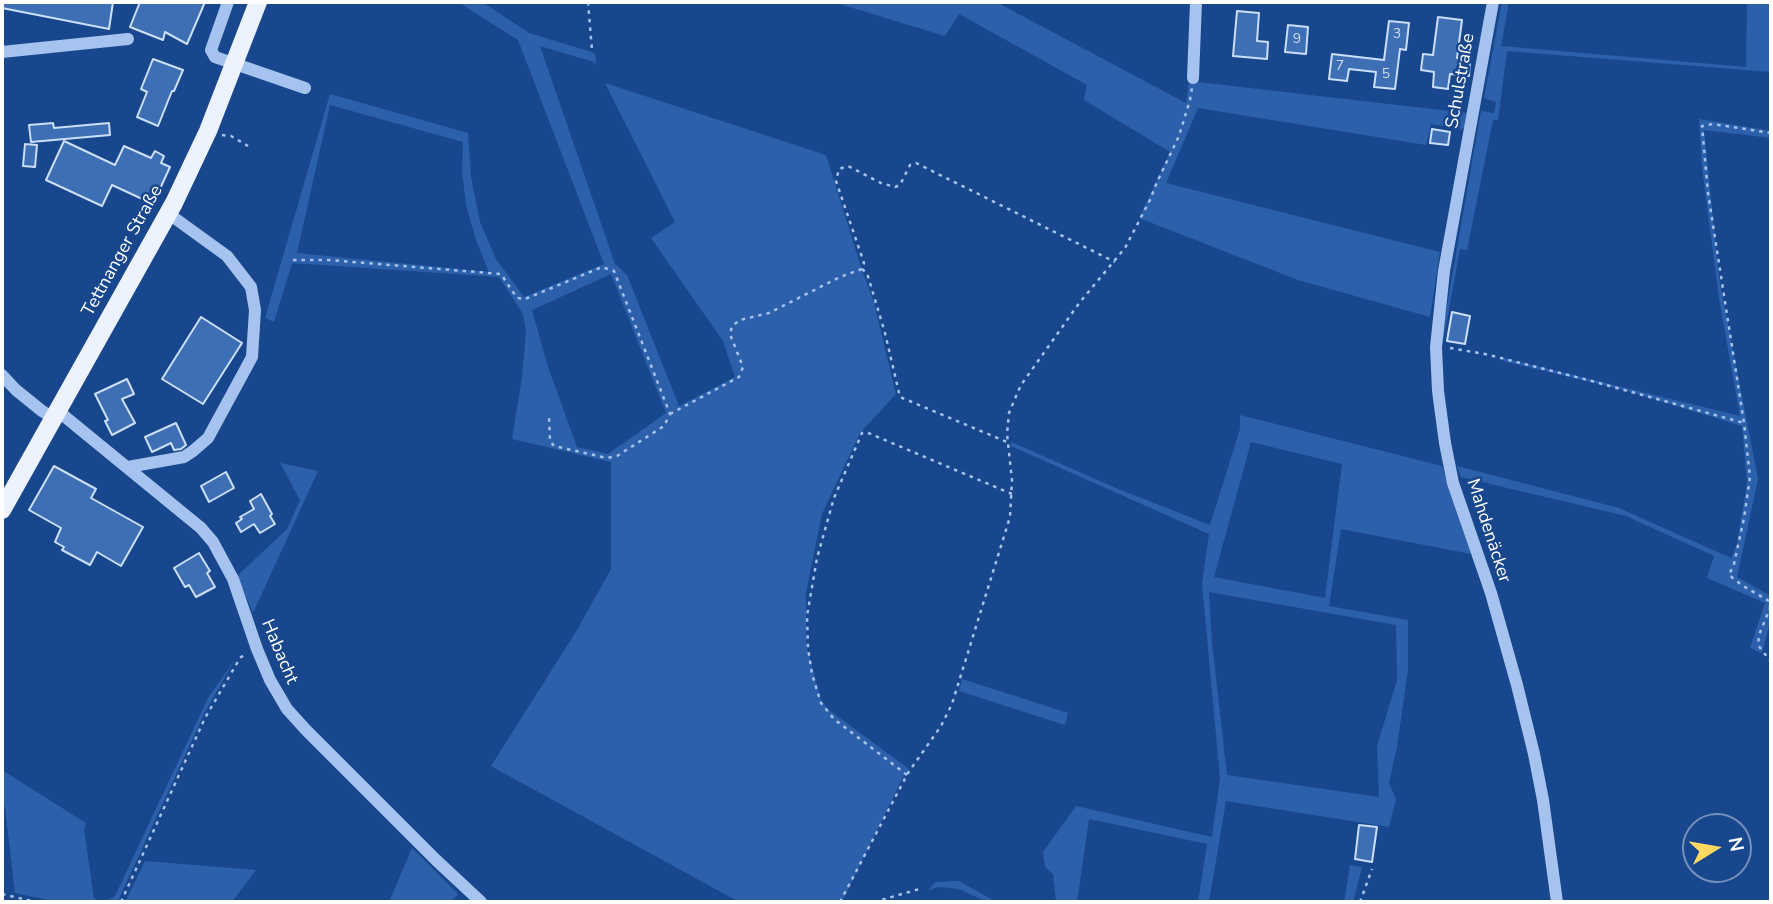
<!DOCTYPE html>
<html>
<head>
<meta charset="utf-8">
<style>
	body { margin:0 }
	#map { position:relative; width:1773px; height:904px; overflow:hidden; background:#19478d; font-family:"Nunito Sans",sans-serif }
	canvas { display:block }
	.frame { position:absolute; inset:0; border:4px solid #fff; pointer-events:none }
	.north { position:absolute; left:1682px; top:813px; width:70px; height:70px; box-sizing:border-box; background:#19478d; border:2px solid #7591bb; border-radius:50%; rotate:79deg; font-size:19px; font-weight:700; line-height:28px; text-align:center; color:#fff }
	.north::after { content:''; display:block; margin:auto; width:24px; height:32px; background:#ffd862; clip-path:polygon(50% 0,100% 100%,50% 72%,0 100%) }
</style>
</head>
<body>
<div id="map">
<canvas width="1773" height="904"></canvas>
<div class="frame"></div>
<div class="north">N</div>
</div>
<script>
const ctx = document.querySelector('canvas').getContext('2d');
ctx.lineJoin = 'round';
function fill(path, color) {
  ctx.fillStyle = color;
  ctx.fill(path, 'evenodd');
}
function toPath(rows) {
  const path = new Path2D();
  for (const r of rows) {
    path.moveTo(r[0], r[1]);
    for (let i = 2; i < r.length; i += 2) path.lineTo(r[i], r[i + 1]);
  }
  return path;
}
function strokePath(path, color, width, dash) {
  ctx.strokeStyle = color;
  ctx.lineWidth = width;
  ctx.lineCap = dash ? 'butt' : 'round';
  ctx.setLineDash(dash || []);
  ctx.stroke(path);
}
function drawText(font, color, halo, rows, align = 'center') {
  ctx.font = font + ' "Nunito Sans",sans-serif';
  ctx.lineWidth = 5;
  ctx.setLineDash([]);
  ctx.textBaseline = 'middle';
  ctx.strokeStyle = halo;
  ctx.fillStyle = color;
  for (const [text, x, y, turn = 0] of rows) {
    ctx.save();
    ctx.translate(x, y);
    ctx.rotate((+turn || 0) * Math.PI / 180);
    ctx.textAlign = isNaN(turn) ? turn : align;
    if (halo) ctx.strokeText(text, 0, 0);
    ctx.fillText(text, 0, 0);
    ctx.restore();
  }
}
const green = toPath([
	[458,2,482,2,529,33,595,53,596,66,594,62,540,46,615,264,627,275,679,406,735,377,723,341,651,238,675,222,605,83,826,155,861,267,874,303,896,394,860,433,822,514,806,592,806,644,821,700,829,710,909,769,904,775,842,902,739,902,491,766,577,630,611,569,611,462,512,439,522,377,526,332,523,314,499,277,292,263,274,322,265,318,330,94,468,133,471,177,480,222,496,259,524,297,604,264,518,40],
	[330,105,463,142,462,170,466,205,476,240,489,272,297,253],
	[611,274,666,413,608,454,577,447,548,367,532,310],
	[833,2,996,2,1186,103,1189,81,1467,113,1465,127,1462,129,1431,124,1426,145,1198,108,1166,183,1440,252,1430,317,1298,280,1139,218,1170,152,1084,100,1087,85,959,14,945,36],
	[1502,2,1509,2,1501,46,1746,67,1747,2,1771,2,1771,72,1507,51,1498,120,1493,120,1467,250,1460,249,1443,342,1442,334,1481,111,1494,113,1496,102,1484,98],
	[1699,119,1771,131,1771,138,1704,130,1719,278,1758,479,1737,577,1771,596,1771,619,1762,653,1750,648,1765,603,1707,578,1714,556,1626,516,1461,477,1457,466,1619,508,1731,558,1737,544,1747,484,1742,426,1624,390,1503,361,1504,358,1740,416,1719,298,1702,167],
	[1240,415,1442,466,1471,554,1341,529,1329,606,1408,620,1408,669,1397,747,1389,783,1396,799,1389,827,1226,801,1209,902,1198,902,1207,844,1089,819,1077,902,1056,902,1053,874,1045,867,1043,852,1076,806,1212,837,1220,778,1202,584,1209,534,1011,446,1011,442,1116,488,1210,525,1240,429],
	[1251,442,1342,464,1325,598,1214,577],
	[1209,592,1396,625,1397,680,1377,746,1379,797,1227,775,1212,643],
	[280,463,318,471,253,613,237,576,287,529,300,500],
	[236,658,205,712,118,901,115,902,57,902,15,893,5,807,2,805,2,770,86,823,84,829,94,899,105,902,115,896,208,698],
	[962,679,1068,713,1065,725,959,691],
	[412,848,458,894,450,902,389,902],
	[145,861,256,870,232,902,125,902],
	[1350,865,1362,867,1353,902,1344,902],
	[959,881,993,900,995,902,987,902,959,889,939,887,928,890,936,882]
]);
const building = toPath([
	[2,2,113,2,109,29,2,8,2,2],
	[140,2,205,2,187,44,165,32,163,40,130,27,140,2],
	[1237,11,1259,13,1257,41,1268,42,1267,59,1233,56,1237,11],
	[1438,17,1462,20,1457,58,1470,59,1469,76,1450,74,1448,89,1433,87,1434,72,1421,70,1423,54,1433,55,1438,17],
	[1389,21,1409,23,1406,50,1400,49,1395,89,1374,87,1376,72,1349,69,1347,81,1329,79,1332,54,1384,60,1389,21],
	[1288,25,1308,27,1306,54,1285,52,1288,25],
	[153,59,183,70,174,91,172,91,158,126,137,117,147,92,141,89,153,59],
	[53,123,54,128,109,123,110,135,31,142,29,125,53,123],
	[1432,129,1450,132,1448,145,1430,143,1432,129],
	[64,141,115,165,124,146,151,158,155,151,164,156,161,163,170,167,153,204,112,185,102,206,46,180,64,141],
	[25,144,37,145,35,167,23,166,25,144],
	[1452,312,1470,316,1465,344,1447,341,1452,312],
	[201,317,242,343,203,404,162,379,201,317],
	[127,379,134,394,122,399,135,423,112,435,105,421,108,420,95,394,127,379],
	[176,423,186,445,181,449,174,450,171,443,152,452,145,437,176,423],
	[54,466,96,489,91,498,143,527,121,566,97,552,90,565,62,550,64,547,55,542,61,528,29,510,54,466],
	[226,472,234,488,209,502,201,486,226,472],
	[261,494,272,514,270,516,275,524,260,533,254,524,241,532,236,523,242,519,240,517,254,509,250,501,261,494],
	[199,553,210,571,207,573,215,587,196,597,189,585,185,587,174,568,199,553],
	[1359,825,1377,827,1372,862,1355,859,1359,825]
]);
const path = toPath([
	[588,2,592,50],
	[1771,133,1713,124,1702,126,1708,193,1744,423,1750,477,1744,518,1734,564,1729,575,1743,586,1769,601,1770,608,1759,635,1758,645,1771,662],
	[222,135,231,136,248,146],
	[293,260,329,260,501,274,517,298,525,299,602,267,614,271,670,414,664,426,617,456,607,458,554,446,550,441,549,416],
	[862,269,867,273,885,333,900,397,1007,442],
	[1450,348,1485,354,1588,380,1744,423],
	[670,414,739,377,743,367,730,334,732,326,740,320,769,313,840,277,862,269,864,263,836,181,839,169,848,166,881,183,895,187,900,185,910,165,916,163,1115,262],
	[907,775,834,719,821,703,812,674,808,648,807,616,817,558,834,498,862,433,866,432,1012,494],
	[2,894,36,902],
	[121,902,205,718,240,658,244,655],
	[840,902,908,773,941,726,952,704,1010,517,1012,480,1007,434,1009,413,1014,401,1021,385,1080,302,1125,248,1150,200,1157,182,1179,136,1190,100,1192,88],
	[874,902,923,888],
	[1360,902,1372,869]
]);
const minor = toPath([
	[228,2,211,50,215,57,305,88],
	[1493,2,1444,271,1436,347,1438,391,1445,443,1453,483,1491,593,1517,685,1534,754,1543,800,1557,902],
	[2,52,128,39],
	[1193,78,1196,2],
	[2,375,16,390,42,411,54,418],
	[58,411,201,528,213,542,233,579,257,649,270,680,287,709,306,730,436,860,481,902],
	[128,467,184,457,193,451,208,438,252,357,255,310,251,287,227,256,169,214]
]);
const major = toPath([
	[2,510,174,203,208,131,258,2]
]);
const numberNames = [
	["3",1397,35],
	["9",1297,40],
	["7",1340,67],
	["5",1386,75]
];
const streetNames = [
	["Schulstraße",1461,81,-80],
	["Tettnanger Straße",123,251,-61],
	["Mahdenäcker",1488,531,72],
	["Habacht",279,652,67]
];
fill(green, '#2c60ab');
fill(building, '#3e6eb3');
strokePath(building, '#cbdffa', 2);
strokePath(path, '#a5c3ee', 2.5, [3.5, 5]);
strokePath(minor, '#a5c3ee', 12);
strokePath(major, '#ecf3ff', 18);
drawText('14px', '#cfdbec', null, numberNames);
drawText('18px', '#fff', '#19478d', streetNames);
</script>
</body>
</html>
